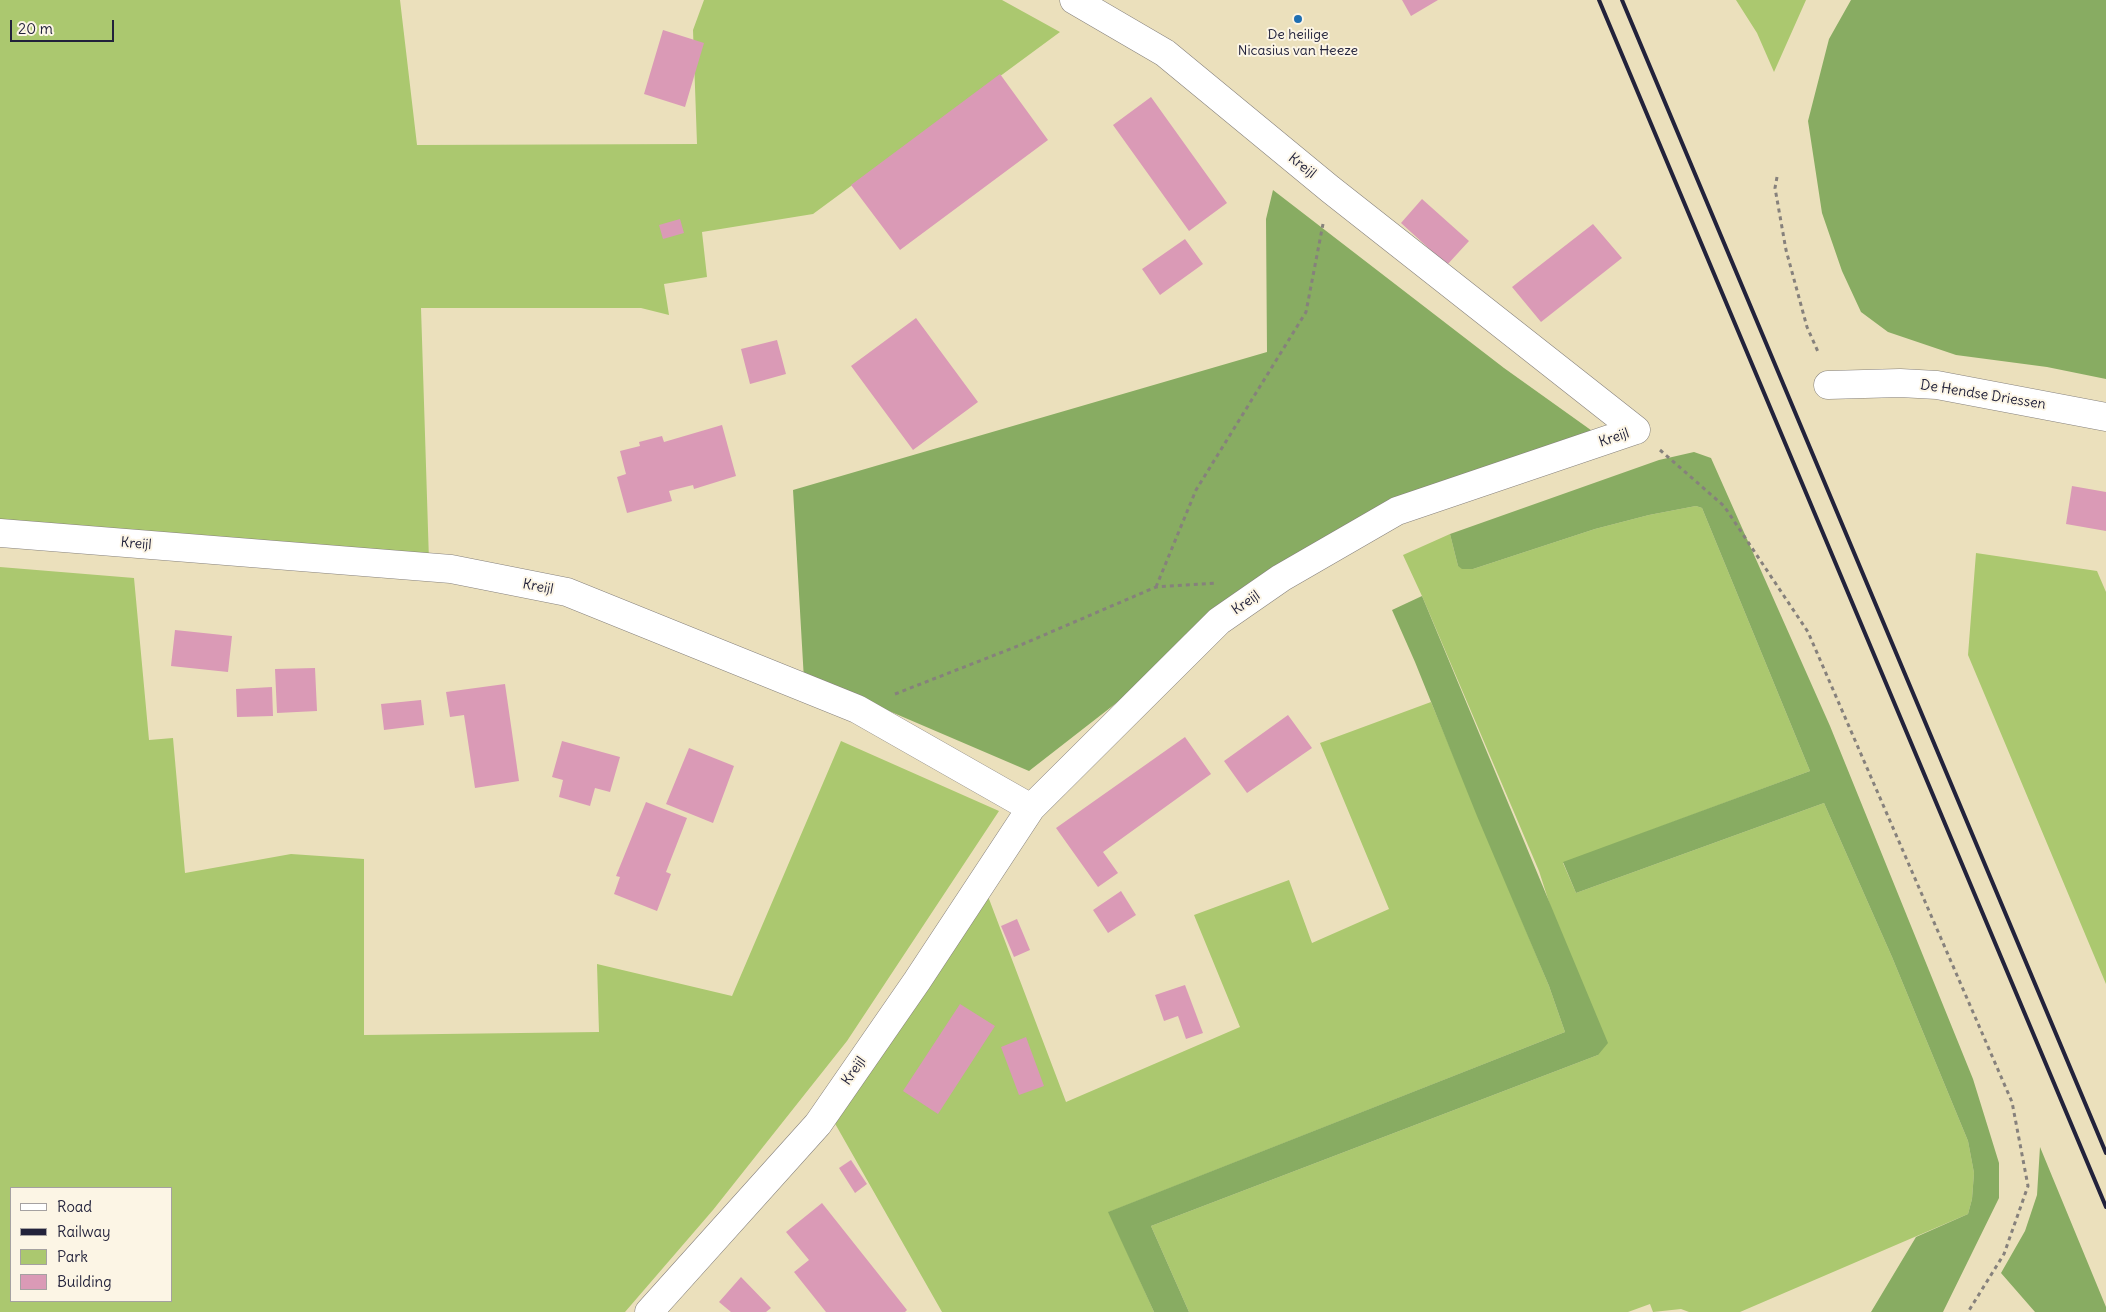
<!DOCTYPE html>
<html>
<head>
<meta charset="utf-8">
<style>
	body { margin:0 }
	#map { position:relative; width:2106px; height:1312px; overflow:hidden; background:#ebe0bc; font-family:Delius,sans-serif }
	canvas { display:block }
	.legend { position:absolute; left:10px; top:1187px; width:162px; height:115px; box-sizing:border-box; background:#fcf5e5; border:1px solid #a5a1a1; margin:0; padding:6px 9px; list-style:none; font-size:15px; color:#22223b }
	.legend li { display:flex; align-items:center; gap:10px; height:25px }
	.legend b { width:25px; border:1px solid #a5a1a1 }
	.scale { position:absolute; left:10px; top:20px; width:104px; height:22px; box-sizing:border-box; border:2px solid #22223b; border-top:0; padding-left:6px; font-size:15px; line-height:18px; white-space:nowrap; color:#22223b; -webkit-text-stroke:4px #fcf5e5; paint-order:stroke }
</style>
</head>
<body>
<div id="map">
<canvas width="2106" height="1312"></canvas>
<ul class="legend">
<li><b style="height:6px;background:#fff"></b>Road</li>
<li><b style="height:6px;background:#22223b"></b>Railway</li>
<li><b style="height:14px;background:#abc86f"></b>Park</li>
<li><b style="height:14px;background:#da9ab6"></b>Building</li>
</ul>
<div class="scale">20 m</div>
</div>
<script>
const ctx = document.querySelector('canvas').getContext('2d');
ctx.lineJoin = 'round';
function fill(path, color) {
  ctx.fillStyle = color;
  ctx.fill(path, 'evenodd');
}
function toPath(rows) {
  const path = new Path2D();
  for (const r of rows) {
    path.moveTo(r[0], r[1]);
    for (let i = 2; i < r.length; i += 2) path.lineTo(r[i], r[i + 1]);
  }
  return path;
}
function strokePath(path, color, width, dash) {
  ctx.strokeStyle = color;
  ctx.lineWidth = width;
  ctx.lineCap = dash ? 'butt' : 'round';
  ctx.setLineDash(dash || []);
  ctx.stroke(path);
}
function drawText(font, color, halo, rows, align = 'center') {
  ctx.font = font + ' Delius,sans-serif';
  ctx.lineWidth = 4;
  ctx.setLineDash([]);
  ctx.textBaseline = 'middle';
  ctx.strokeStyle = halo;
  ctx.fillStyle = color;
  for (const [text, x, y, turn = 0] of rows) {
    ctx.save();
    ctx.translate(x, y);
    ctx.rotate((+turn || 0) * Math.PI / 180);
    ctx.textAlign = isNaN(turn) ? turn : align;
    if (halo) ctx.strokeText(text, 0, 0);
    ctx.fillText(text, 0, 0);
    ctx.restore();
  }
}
const green = toPath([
	[0,0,400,0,417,145,697,144,693,30,704,0,1002,0,1060,32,813,214,702,232,707,277,664,284,669,315,641,308,421,308,429,561,0,520],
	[1736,0,1806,0,1774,72,1757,33],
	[1696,506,1702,508,1810,771,1563,863,1576,893,1824,803,1892,957,1968,1141,1974,1173,1972,1199,1968,1214,1740,1312,1689,1312,1681,1309,1653,1312,1650,1304,1628,1312,1189,1312,1151,1226,1598,1055,1539,871,1422,596,1403,555,1450,534,1458,566,1473,569,1595,529,1649,515],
	[1976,553,2097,571,2106,592,2106,984,1968,655],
	[0,567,134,578,149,740,173,738,185,873,291,854,364,859,364,1035,599,1032,597,964,732,996,841,741,999,811,847,1041,713,1210,625,1312,0,1312],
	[11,1188,171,1188,171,1301,11,1301],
	[1431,702,1549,986,1565,1032,1109,1212,1154,1312,942,1312,833,1120,986,891,1066,1102,1240,1027,1194,915,1289,880,1312,943,1389,909,1320,743]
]);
const forest = toPath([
	[1851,0,2106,0,2106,379,2047,367,1956,355,1888,332,1861,312,1842,271,1822,213,1808,121,1829,39],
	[1273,190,1504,368,1602,438,1309,553,1029,771,875,705,804,680,793,490,1267,352,1266,219],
	[1694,452,1711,458,1830,726,1973,1079,1999,1163,1999,1198,1943,1312,1871,1312,1916,1237,1968,1214,1972,1199,1974,1173,1968,1141,1892,957,1824,803,1576,893,1563,862,1810,771,1702,508,1696,506,1649,515,1595,529,1473,569,1462,569,1458,566,1450,534,1659,460],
	[1422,596,1608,1043,1598,1055,1151,1226,1189,1312,1154,1312,1108,1212,1565,1032,1549,986,1477,816,1415,662,1392,610],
	[2040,1147,2106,1307,2106,1312,2035,1312,2001,1273,2025,1231,2037,1195]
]);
const building = toPath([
	[1402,0,1438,0,1411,16],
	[663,30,704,43,685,107,644,94],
	[1000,74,1048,140,900,250,851,185],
	[1151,97,1227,203,1189,231,1113,125],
	[1422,199,1469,241,1447,265,1401,223],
	[680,219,684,233,663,239,659,225],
	[1593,224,1622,258,1541,322,1512,287],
	[1185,239,1203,264,1160,295,1142,269],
	[916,318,978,402,913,450,851,366],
	[777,340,786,374,750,384,741,349],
	[722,425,736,476,694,489,693,485,669,491,672,501,627,513,617,477,626,474,620,451,640,446,639,442,662,436,664,442],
	[2072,486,2106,492,2106,531,2066,524],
	[175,630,232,636,228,672,171,666],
	[315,668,317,711,277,713,275,669],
	[505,684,519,781,475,788,464,715,450,717,446,692],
	[272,687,273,716,237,717,236,689],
	[421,700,424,725,384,730,381,704],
	[1288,715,1312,748,1247,793,1224,761],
	[1185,737,1211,774,1103,852,1118,873,1098,887,1056,828],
	[562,741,620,757,610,792,595,788,590,806,559,797,563,780,552,777],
	[689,748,734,766,713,823,666,804],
	[646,802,687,818,666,872,671,874,657,911,614,894,620,877,616,876],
	[1121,891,1136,915,1108,933,1093,910],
	[1017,919,1030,950,1014,957,1001,926],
	[1185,985,1203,1033,1186,1039,1178,1016,1164,1021,1155,995],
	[960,1004,995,1026,938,1114,903,1091],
	[1026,1037,1044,1086,1019,1095,1001,1047],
	[851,1160,867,1184,855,1193,839,1168],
	[822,1203,907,1310,905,1312,826,1312,794,1272,809,1260,786,1232],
	[741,1277,771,1308,766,1312,731,1312,719,1302]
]);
const path = toPath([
	[1777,177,1775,188,1786,250,1807,327,1819,354],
	[1660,450,1724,506,1808,632,2012,1102,2028,1186,2004,1254,1968,1312],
	[1156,587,1196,490,1306,312,1323,224],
	[895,694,1023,644,1156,587,1217,583]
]);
const minor = toPath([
	[1074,0,1165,53,1330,189,1636,430],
	[1828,385,1900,383,1937,385,2106,417],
	[0,533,451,569,567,592,857,709,1031,808],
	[649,1312,818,1124,917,981,1031,808,1219,621,1281,578,1397,511,1636,430]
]);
const rail = toPath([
	[1599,0,2106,1207],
	[1622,0,2106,1153]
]);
const markers = [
	[1298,19,5,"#1f6fb2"]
];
const poiNames = [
	["De heilige",1298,35],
	["Nicasius van Heeze",1298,51]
];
const streetNames = [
	["Kreijl",1302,166,39],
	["De Hendse Driessen",1983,395,9],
	["Kreijl",1614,438,-19],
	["Kreijl",136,544,5],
	["Kreijl",538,587,11],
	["Kreijl",1246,603,-35],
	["Kreijl",854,1071,-55]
];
fill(green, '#abc86f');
fill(forest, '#88ac62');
fill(building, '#da9ab6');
strokePath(minor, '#86817c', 29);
strokePath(path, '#86817c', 3, [4, 4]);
strokePath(minor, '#fff', 28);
strokePath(rail, '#22223b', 4);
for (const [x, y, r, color] of markers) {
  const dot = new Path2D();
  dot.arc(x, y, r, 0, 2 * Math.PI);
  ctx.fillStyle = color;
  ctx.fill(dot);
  strokePath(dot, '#fcf5e5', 2);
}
drawText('14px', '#22223b', '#fcf5e5', poiNames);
drawText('14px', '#22223b', '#fcf5e5', streetNames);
</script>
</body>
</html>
